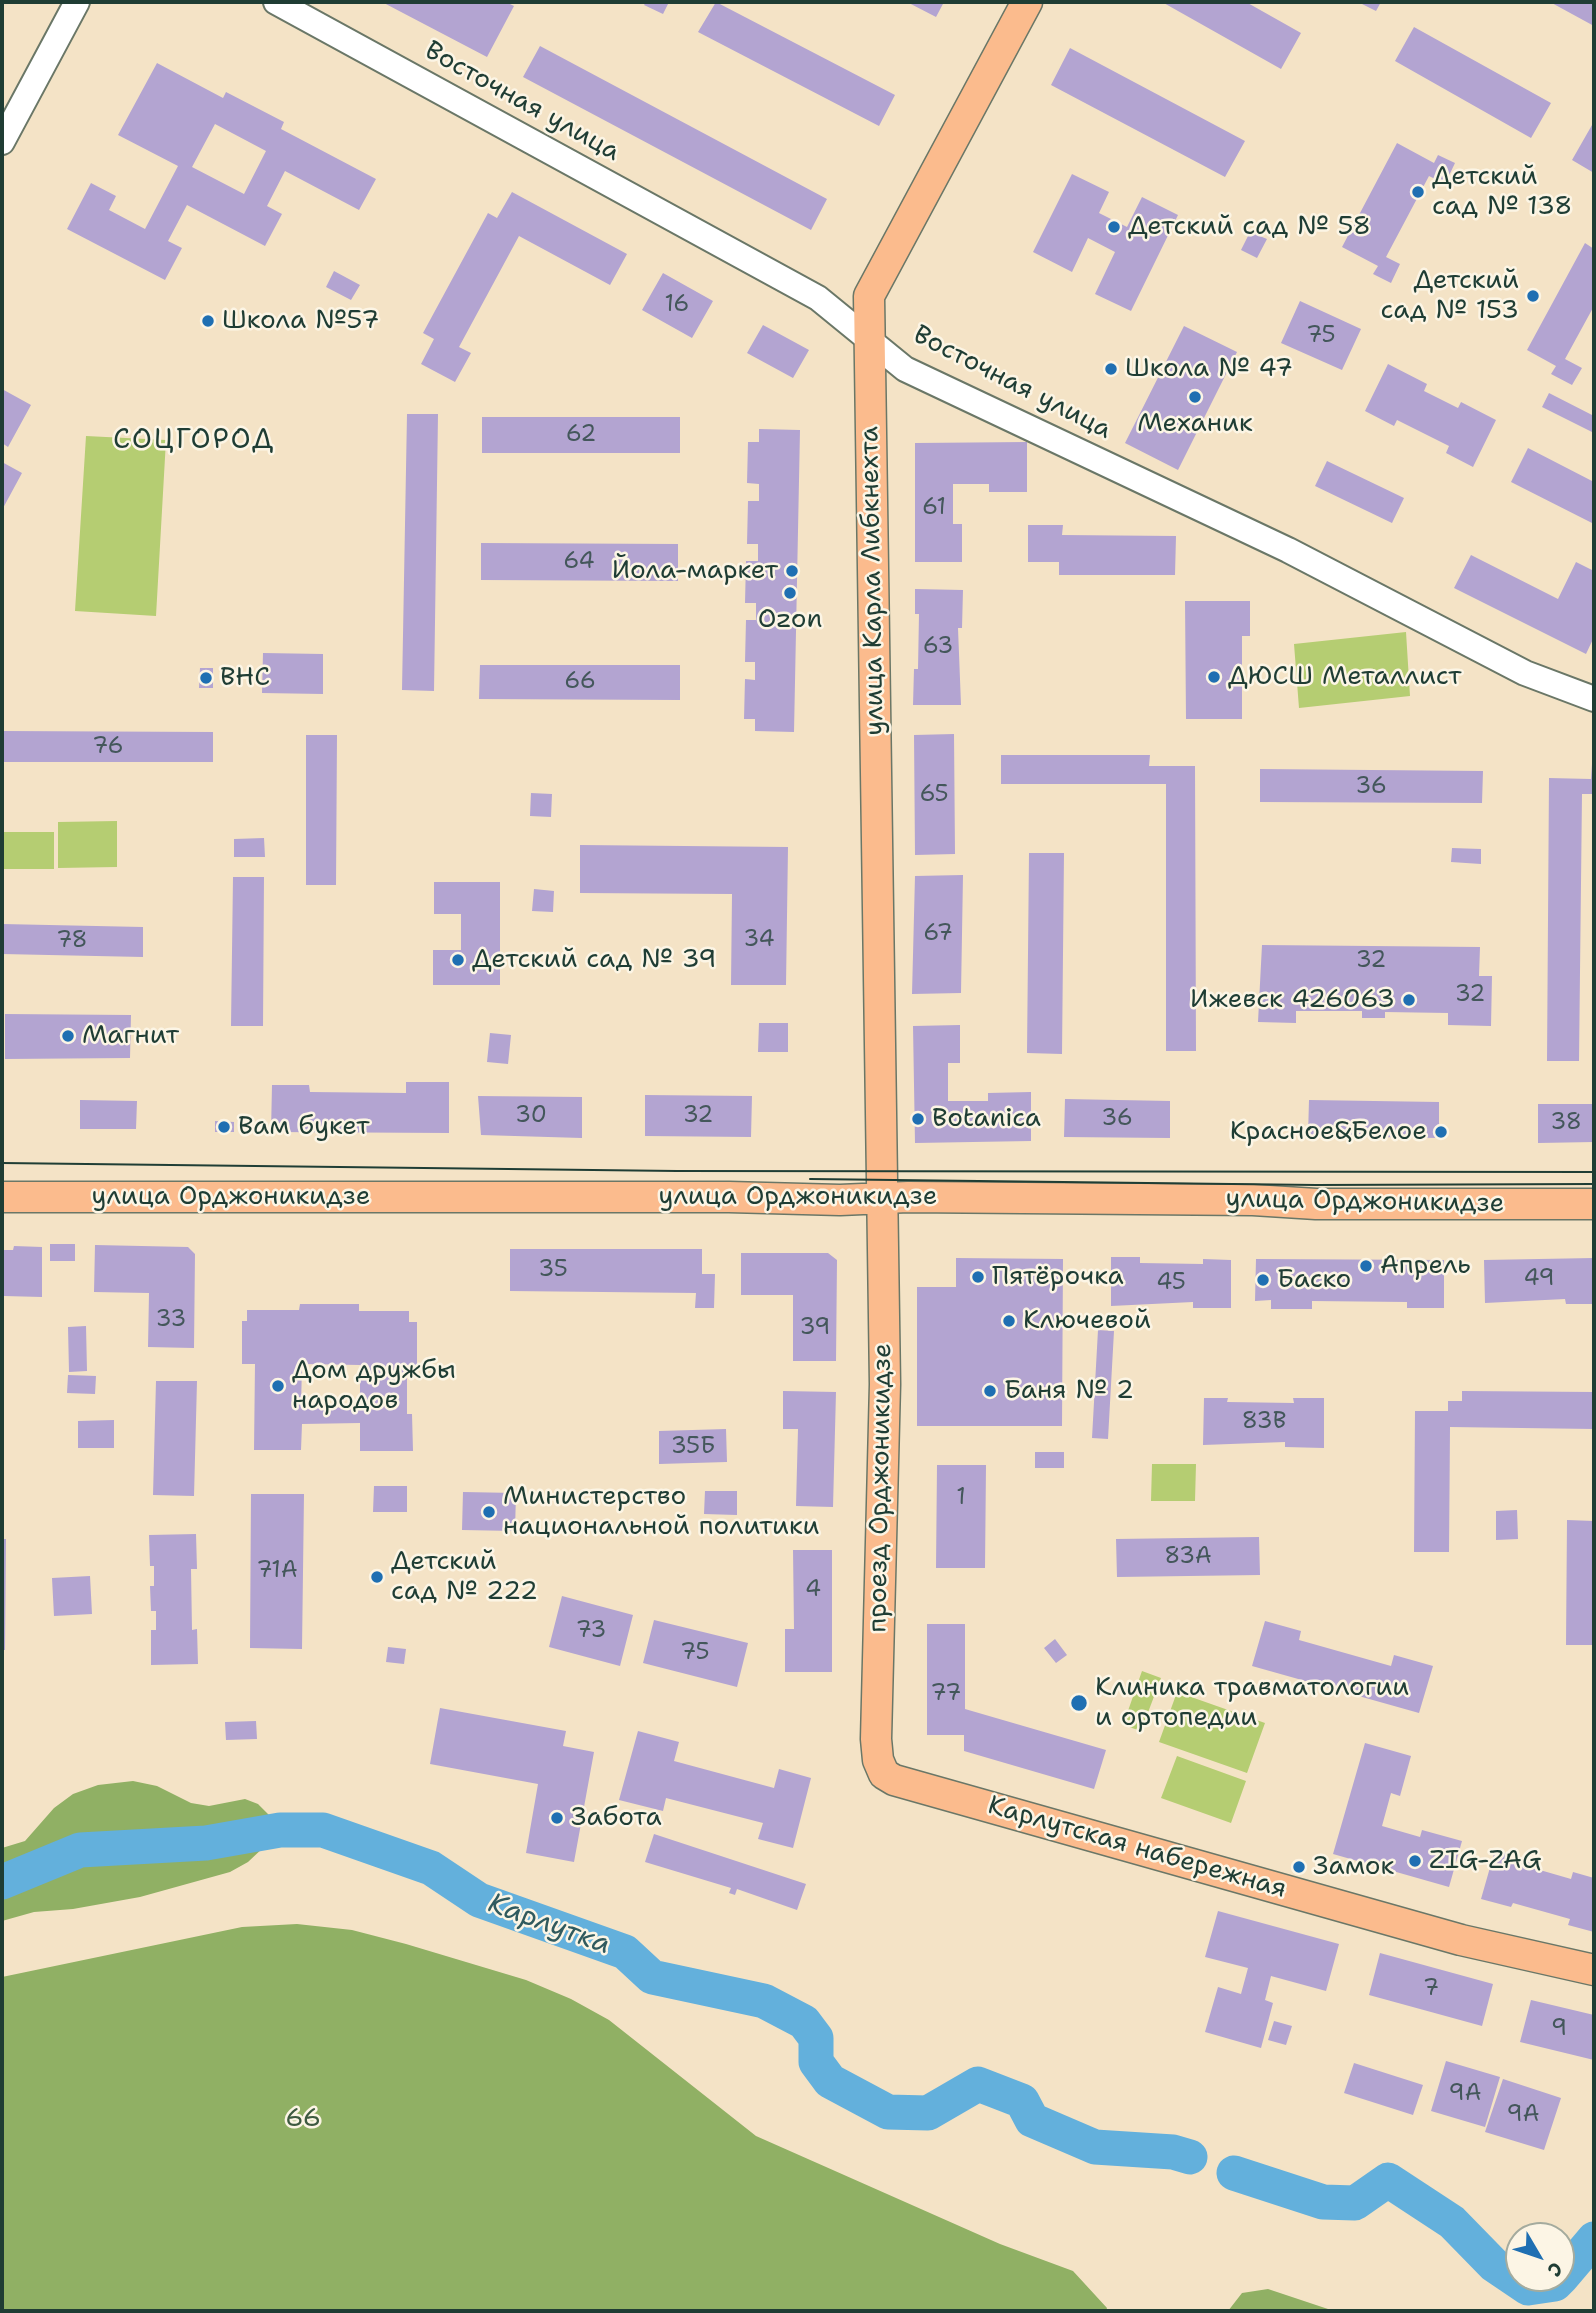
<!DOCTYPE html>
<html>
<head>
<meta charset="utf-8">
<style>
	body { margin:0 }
	#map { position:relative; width:1596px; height:2313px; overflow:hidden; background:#f4e3c6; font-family:"Shantell Sans",sans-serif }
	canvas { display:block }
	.frame { position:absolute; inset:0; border:4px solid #1f3d34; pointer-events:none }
	.north { position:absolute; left:1505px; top:2222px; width:70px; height:70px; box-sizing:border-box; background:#fcf5e5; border:2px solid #a4ab9e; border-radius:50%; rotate:129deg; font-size:19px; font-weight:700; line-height:28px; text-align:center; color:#1f3d34 }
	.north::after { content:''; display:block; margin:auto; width:24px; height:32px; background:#1f6fb2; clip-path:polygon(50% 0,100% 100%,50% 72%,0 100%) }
</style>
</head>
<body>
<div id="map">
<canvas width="1596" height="2313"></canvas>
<div class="frame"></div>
<div class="north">С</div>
</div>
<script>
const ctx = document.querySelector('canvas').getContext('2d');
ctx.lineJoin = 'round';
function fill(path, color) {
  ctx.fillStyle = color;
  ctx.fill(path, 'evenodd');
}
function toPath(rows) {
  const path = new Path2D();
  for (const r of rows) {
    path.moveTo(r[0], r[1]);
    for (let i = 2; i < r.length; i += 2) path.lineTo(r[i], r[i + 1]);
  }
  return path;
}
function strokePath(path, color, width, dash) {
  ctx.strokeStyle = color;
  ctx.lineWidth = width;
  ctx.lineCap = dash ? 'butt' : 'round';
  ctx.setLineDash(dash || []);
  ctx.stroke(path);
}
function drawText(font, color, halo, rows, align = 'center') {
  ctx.font = font + ' "Shantell Sans",sans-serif';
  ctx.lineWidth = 5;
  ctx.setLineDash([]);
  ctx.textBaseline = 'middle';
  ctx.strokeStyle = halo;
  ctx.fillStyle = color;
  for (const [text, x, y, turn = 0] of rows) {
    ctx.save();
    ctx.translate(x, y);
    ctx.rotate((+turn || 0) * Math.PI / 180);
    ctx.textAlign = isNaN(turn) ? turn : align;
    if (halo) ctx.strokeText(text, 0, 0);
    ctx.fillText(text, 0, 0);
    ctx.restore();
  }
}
const green = toPath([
	[86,436,166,440,156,616,75,611],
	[1406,632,1410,696,1299,708,1294,644],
	[117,821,117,867,58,868,58,822],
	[54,832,54,869,2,869,2,832],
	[1152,1464,1196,1464,1195,1501,1151,1501],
	[1142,1671,1161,1678,1141,1731,1123,1725],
	[1177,1692,1265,1723,1247,1773,1159,1742],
	[1177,1756,1246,1781,1231,1823,1161,1798]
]);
const forest = toPath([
	[133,1781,157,1786,191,1803,209,1806,245,1799,258,1804,270,1816,272,1832,265,1846,248,1862,230,1872,140,1897,73,1909,34,1912,2,1921,2,1848,25,1841,54,1808,73,1794,98,1785],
	[297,1924,352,1930,406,1944,526,1980,571,1999,609,2020,756,2136,1000,2244,1073,2271,1107,2308,1106,2311,2,2311,2,1977,242,1927],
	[1268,2289,1334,2311,1228,2311,1242,2293]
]);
const river = toPath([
	[2,1882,80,1850,206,1843,280,1830,323,1830,431,1868,479,1900,625,1952,652,1977,764,2001,804,2022,816,2038,816,2062,830,2081,888,2112,928,2113,978,2084,1022,2101,1032,2120,1095,2147,1173,2152,1190,2157],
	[1234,2173,1323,2202,1355,2203,1388,2180,1452,2222,1494,2265,1528,2288,1555,2284,1561,2278],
	[1561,2278,1594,2239]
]);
const building = toPath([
	[382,2,506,2,514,6,487,57],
	[646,2,669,2,663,14,644,5],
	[716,2,895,95,879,126,698,32],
	[907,2,944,2,936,17],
	[1162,2,1246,2,1301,33,1281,69],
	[1358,2,1381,2,1376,11],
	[1550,2,1594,2,1594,26],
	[1414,27,1551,103,1531,138,1395,61],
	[540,46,827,199,811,230,523,77],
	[1070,48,1245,141,1225,177,1051,85],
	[157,63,223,98,226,92,284,122,281,129,376,179,359,210,285,171,267,206,282,214,265,246,187,205,168,241,182,248,165,280,67,229,91,183,116,196,109,210,145,229,178,166,118,135],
	[215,124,266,151,244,194,192,167],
	[1592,125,1594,126,1594,173,1572,160],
	[1397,143,1434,163,1438,155,1455,163,1445,184,1429,176,1386,257,1400,264,1391,283,1373,274,1378,266,1342,247],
	[1072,174,1109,192,1099,213,1127,227,1142,197,1178,215,1131,311,1095,294,1115,252,1088,238,1072,272,1033,252],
	[512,192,627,254,610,285,519,236,459,347,471,353,455,382,421,364,434,339,423,333,488,213,497,218],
	[1250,232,1267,239,1257,258,1241,250],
	[1585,243,1594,249,1594,306,1565,359,1582,368,1572,385,1551,374,1556,366,1527,350],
	[334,271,360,285,351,300,326,287],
	[663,273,713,301,692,338,642,310],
	[1300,301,1361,329,1342,370,1281,343],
	[763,325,809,350,793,378,747,353],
	[1184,326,1237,352,1178,470,1125,443],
	[1388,364,1427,384,1424,391,1458,408,1461,402,1496,420,1473,467,1446,453,1449,446,1397,420,1394,426,1365,411],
	[2,389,31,405,8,447,2,443],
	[1549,393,1594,416,1594,433,1542,407],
	[407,414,438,414,434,691,402,690],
	[482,417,680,417,680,453,482,453],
	[759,429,800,430,794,732,755,731,755,719,744,719,745,679,755,680,755,662,745,662,746,620,756,620,756,603,745,603,746,561,758,561,758,544,747,544,748,501,759,501,759,484,747,483,748,442,759,442],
	[1027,442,1027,492,989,492,989,484,953,484,953,524,962,524,962,562,915,562,915,443],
	[1528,448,1594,482,1594,524,1511,482],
	[1327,461,1404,498,1392,523,1315,486],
	[2,462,22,473,2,510],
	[1028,525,1063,525,1062,535,1176,536,1175,575,1059,575,1059,562,1028,562],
	[481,543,678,544,678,581,481,580],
	[1471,555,1558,599,1576,562,1594,571,1594,637,1586,654,1454,588],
	[915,589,963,590,962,628,958,628,961,705,913,705,914,669,918,669,919,614,915,614],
	[1185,601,1250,601,1250,636,1242,636,1242,719,1186,719],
	[263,653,323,654,323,694,262,693],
	[480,665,680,665,680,700,479,699],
	[200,668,213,668,213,688,199,688],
	[2,731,213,732,213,762,2,762],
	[954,734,955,854,915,855,914,735],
	[306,735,337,735,336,885,306,885],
	[1001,755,1150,755,1149,766,1195,766,1196,1051,1166,1051,1166,784,1001,784],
	[1592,764,1594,764,1594,794,1582,794,1579,1061,1547,1061,1549,778,1591,779],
	[1260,769,1483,771,1482,803,1260,802],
	[531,793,552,794,551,817,530,816],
	[264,838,265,857,234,857,234,839],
	[580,845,788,847,786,985,731,985,732,894,580,893],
	[1452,848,1481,849,1481,864,1451,862],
	[1029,853,1064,853,1062,1054,1027,1053],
	[963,875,961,993,912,994,915,876],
	[233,877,264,877,263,1026,231,1026],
	[434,882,500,882,500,985,433,985,433,950,461,950,461,914,434,914],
	[534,889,554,891,553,912,532,911],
	[2,924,143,927,143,957,2,954],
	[1262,945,1480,947,1479,976,1492,976,1491,1026,1448,1025,1448,1013,1385,1012,1385,1018,1362,1018,1362,1011,1296,1011,1296,1023,1258,1022],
	[5,1014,131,1015,130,1058,5,1059],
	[759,1023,788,1023,788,1052,758,1052],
	[960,1025,960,1063,948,1063,948,1101,988,1101,988,1093,1031,1092,1031,1141,915,1143,913,1026],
	[490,1033,511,1035,508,1064,487,1062],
	[406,1082,449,1082,449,1133,271,1132,272,1085,309,1085,310,1092,406,1093],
	[645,1095,752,1096,751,1137,645,1136],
	[478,1096,582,1097,582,1138,481,1135],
	[1065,1099,1170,1101,1170,1138,1064,1137],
	[80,1100,137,1101,136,1129,80,1129],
	[1309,1100,1439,1102,1439,1138,1308,1136],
	[1538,1104,1594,1104,1594,1142,1538,1143],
	[215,1121,234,1122,234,1132,215,1132],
	[50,1244,75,1244,75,1261,50,1261],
	[95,1245,188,1247,195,1254,194,1348,148,1347,149,1293,94,1292],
	[14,1246,42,1247,42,1297,4,1296,2,1293,2,1250,13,1250],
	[510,1249,702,1249,702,1274,715,1274,714,1308,695,1308,696,1293,510,1291],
	[741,1253,828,1253,837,1260,836,1361,793,1361,793,1295,741,1295],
	[1111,1257,1140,1257,1140,1263,1203,1264,1203,1259,1231,1260,1231,1308,1193,1308,1193,1302,1111,1306],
	[956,1258,1063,1259,1062,1426,917,1426,917,1287,956,1287],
	[1594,1258,1594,1304,1566,1304,1565,1299,1485,1303,1484,1260],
	[1256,1259,1444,1260,1444,1308,1407,1308,1407,1302,1312,1301,1312,1309,1271,1309,1271,1300,1255,1301],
	[300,1304,359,1304,359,1311,409,1311,409,1322,417,1322,417,1365,407,1365,407,1414,412,1414,413,1451,360,1451,360,1423,302,1424,301,1450,254,1450,255,1364,242,1364,242,1321,247,1321,247,1310,299,1310],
	[302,1364,360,1365,360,1407,301,1408],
	[86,1326,87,1371,69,1372,68,1327],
	[1098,1330,1114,1331,1108,1439,1092,1438],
	[68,1375,96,1376,95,1394,67,1393],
	[156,1381,197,1381,194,1496,153,1495],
	[783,1391,836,1392,833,1507,796,1506,798,1429,783,1429],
	[1462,1391,1594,1392,1594,1429,1450,1427,1449,1552,1414,1552,1415,1411,1448,1411,1448,1401,1462,1401],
	[1204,1398,1228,1398,1227,1402,1294,1403,1293,1398,1324,1398,1324,1448,1285,1447,1285,1442,1203,1445],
	[114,1420,114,1448,78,1448,78,1421],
	[726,1429,727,1462,659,1464,659,1431],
	[1035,1452,1064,1452,1064,1468,1035,1468],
	[937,1465,986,1465,985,1568,936,1568],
	[374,1486,407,1486,407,1512,373,1512],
	[705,1491,737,1491,737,1515,704,1514],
	[463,1492,516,1493,515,1531,462,1530],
	[251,1494,304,1494,302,1649,250,1648],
	[1517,1510,1518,1539,1496,1540,1496,1511],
	[1567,1520,1594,1521,1594,1645,1566,1645],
	[196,1534,197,1569,191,1569,192,1630,197,1629,198,1664,151,1665,151,1630,156,1630,156,1611,151,1611,150,1586,154,1586,154,1566,150,1566,149,1535],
	[1259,1537,1260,1575,1117,1577,1116,1539],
	[2,1539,6,1539,5,1650,2,1650],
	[793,1550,832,1550,832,1672,785,1672,785,1629,794,1629],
	[90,1576,92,1614,54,1616,52,1578],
	[562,1596,633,1615,620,1666,549,1647],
	[654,1620,748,1643,737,1687,643,1663],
	[1265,1621,1301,1631,1299,1640,1391,1666,1394,1655,1433,1666,1419,1713,1252,1666],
	[927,1624,965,1624,965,1709,1106,1750,1094,1789,964,1751,964,1735,927,1735],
	[1055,1639,1067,1655,1056,1663,1044,1648],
	[388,1647,406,1649,404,1664,386,1662],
	[440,1708,566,1731,563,1746,594,1752,574,1862,526,1853,538,1784,430,1764],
	[256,1721,257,1739,226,1740,225,1722],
	[638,1731,679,1742,674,1761,774,1788,779,1769,811,1778,793,1848,758,1839,763,1823,666,1798,663,1811,619,1800],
	[1365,1743,1411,1756,1400,1796,1391,1793,1382,1826,1420,1837,1422,1830,1462,1841,1449,1887,1333,1854],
	[654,1834,806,1884,797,1910,737,1889,735,1895,729,1893,731,1888,645,1862],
	[1495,1850,1535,1861,1533,1868,1571,1879,1573,1872,1594,1878,1594,1932,1568,1925,1570,1919,1513,1903,1511,1907,1481,1899],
	[1218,1911,1339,1944,1326,1991,1271,1976,1265,2000,1273,2003,1261,2048,1205,2032,1218,1987,1241,1994,1248,1968,1205,1957],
	[1380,1953,1493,1984,1482,2026,1369,1995],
	[1531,2000,1594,2015,1594,2060,1520,2042],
	[1274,2021,1292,2026,1286,2045,1268,2040],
	[1446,2061,1500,2077,1485,2127,1431,2111],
	[1354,2063,1423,2085,1413,2115,1344,2093],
	[1503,2079,1561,2098,1544,2150,1485,2132]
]);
const minor = toPath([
	[276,2,818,298,905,369,1288,550,1525,673,1594,699],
	[2,142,77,2]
]);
const major = toPath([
	[1027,2,869,296,885,1384,876,1739,878,1760,884,1774,894,1780,1461,1940,1594,1970],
	[2,1197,729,1197,840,1200,908,1197,1253,1200,1316,1204,1594,1204]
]);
const tram = toPath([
	[2,1163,677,1171,1594,1172],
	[810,1179,1316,1185,1594,1184]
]);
const markers = [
	[1418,192,7,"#1f6fb2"],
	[1114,227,7,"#1f6fb2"],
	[1533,296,7,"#1f6fb2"],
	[208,321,7,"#1f6fb2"],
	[1111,369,7,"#1f6fb2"],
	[1195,397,7,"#1f6fb2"],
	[792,571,7,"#1f6fb2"],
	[790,593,7,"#1f6fb2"],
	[1214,677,7,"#1f6fb2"],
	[206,678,7,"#1f6fb2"],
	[458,960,7,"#1f6fb2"],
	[1409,1000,7,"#1f6fb2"],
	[68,1036,7,"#1f6fb2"],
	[918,1119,7,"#1f6fb2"],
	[224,1127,7,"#1f6fb2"],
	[1441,1132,7,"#1f6fb2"],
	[1366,1266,7,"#1f6fb2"],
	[978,1277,7,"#1f6fb2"],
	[1263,1280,7,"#1f6fb2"],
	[1009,1321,7,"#1f6fb2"],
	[278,1386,7,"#1f6fb2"],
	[990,1391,7,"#1f6fb2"],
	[489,1512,7,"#1f6fb2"],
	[377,1577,7,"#1f6fb2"],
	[1079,1703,9,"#1f6fb2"],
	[557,1818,7,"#1f6fb2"],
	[1415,1861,7,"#1f6fb2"],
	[1299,1867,7,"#1f6fb2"]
];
const numberNames = [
	["16",677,305],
	["75",1321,336],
	["62",581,435],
	["61",934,508],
	["64",579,562],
	["63",938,647],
	["66",580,682],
	["76",108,747],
	["36",1371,787],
	["65",934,795],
	["67",938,934],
	["34",759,940],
	["78",72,941],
	["32",1371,961],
	["32",1470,995],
	["30",531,1116],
	["32",698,1116],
	["36",1117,1119],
	["38",1566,1123],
	["35",553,1270],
	["49",1539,1279],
	["45",1171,1283],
	["33",171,1320],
	["39",815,1328],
	["83В",1264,1422],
	["35Б",693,1447],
	["1",961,1498],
	["83А",1188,1557],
	["71А",277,1571],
	["4",813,1590],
	["73",591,1631],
	["75",695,1653],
	["77",946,1694],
	["7",1431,1989],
	["9",1559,2029],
	["9А",1465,2094],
	["9А",1523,2115]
];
const streetNames = [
	["Восточная улица",522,102,29],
	["Восточная улица",1012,383,27],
	["улица Карла Либкнехта",873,581,-91],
	["улица Орджоникидзе",231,1197],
	["улица Орджоникидзе",798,1197],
	["улица Орджоникидзе",1365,1202,1],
	["проезд Орджоникидзе",881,1488,-89],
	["Карлутская набережная",1137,1848,16]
];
const poiNames = [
	["Детский",1432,177],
	["сад № 138",1432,207],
	["Детский сад № 58",1128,227],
	["Детский",1519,281,"right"],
	["сад № 153",1519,311,"right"],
	["Школа №57",222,321],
	["Школа № 47",1125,369],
	["Механик",1195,424,"center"],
	["Йола-маркет",778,571,"right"],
	["Ozon",790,620,"center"],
	["ДЮСШ Металлист",1228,677],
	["ВНС",220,678],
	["Детский сад № 39",472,960],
	["Ижевск 426063",1395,1000,"right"],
	["Магнит",82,1036],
	["Botanica",932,1119],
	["Вам букет",238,1127],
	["Красное&Белое",1427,1132,"right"],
	["Апрель",1380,1266],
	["Пятёрочка",992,1277],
	["Баско",1277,1280],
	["Ключевой",1023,1321],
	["Дом дружбы",292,1371],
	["народов",292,1401],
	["Баня № 2",1004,1391],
	["Министерство",503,1497],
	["национальной политики",503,1527],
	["Детский",391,1562],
	["сад № 222",391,1592],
	["Клиника травматологии",1095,1688],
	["и ортопедии",1095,1718],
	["Забота",571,1818],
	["ZIG-ZAG",1429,1861],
	["Замок",1313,1867]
];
const parkNames = [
	["66",303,2119]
];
const neighbourhoodNames = [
	["СОЦГОРОД",194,441]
];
const waterNames = [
	["Карлутка",549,1925,20]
];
fill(green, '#b5cd72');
fill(forest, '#90b064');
strokePath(river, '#63b0dc', 35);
fill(building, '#b3a4d1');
strokePath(minor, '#6a7767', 28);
strokePath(major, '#6a7767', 33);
strokePath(minor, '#fff', 24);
strokePath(major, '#fbbb8d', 30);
strokePath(tram, '#1f3d34', 2);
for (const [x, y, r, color] of markers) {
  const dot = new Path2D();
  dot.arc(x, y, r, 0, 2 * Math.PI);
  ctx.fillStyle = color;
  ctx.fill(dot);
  strokePath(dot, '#fcf5e5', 2.5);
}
drawText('23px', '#44575b', null, numberNames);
drawText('26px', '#1f3d34', '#fcf5e5', streetNames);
drawText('26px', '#1f3d34', '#fcf5e5', poiNames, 'left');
drawText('26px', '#3d5a40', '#fcf5e5', parkNames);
ctx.letterSpacing = '2px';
drawText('28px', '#1f3d34', '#fcf5e5', neighbourhoodNames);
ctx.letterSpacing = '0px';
drawText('italic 28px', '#305a5e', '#fcf5e5', waterNames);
</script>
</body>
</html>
